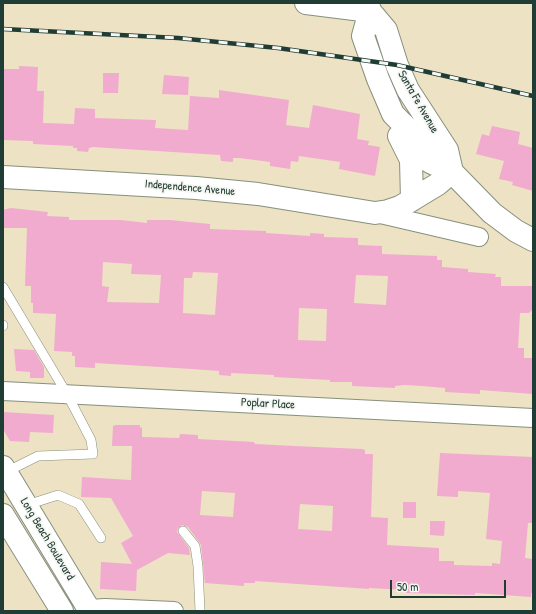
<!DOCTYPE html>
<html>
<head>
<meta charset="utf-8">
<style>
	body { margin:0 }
	#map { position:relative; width:536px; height:614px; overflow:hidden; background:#ede2c4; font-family:"Patrick Hand",sans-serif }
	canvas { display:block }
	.frame { position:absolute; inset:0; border:4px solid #1f3d34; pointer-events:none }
	.scale { position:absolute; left:390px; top:580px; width:116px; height:18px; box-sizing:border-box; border:2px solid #1f3d34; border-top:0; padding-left:5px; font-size:12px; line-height:14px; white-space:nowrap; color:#1f3d34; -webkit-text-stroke:3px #f6f6f2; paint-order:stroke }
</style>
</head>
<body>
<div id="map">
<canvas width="536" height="614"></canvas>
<div class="frame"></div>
<div class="scale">50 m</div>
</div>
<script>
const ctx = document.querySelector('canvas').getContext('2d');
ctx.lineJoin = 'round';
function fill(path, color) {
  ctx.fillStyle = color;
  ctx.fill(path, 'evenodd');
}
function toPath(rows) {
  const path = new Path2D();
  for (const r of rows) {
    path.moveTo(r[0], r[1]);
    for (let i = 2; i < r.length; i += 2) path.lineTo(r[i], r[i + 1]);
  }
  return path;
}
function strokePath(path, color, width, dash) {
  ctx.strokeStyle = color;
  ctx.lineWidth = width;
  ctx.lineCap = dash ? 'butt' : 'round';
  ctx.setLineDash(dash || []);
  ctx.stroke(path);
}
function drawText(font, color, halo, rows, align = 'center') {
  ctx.font = font + ' "Patrick Hand",sans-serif';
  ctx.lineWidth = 3.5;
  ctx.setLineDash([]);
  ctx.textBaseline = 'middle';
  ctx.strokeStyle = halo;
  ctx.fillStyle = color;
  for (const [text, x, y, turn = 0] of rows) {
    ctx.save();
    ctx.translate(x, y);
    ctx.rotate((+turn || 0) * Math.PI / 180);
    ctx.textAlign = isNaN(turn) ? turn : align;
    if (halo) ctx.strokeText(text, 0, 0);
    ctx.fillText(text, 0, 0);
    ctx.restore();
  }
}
const building = toPath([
	[19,66,38,67,37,91,44,91,43,123,74,124,75,108,95,109,95,118,156,120,155,128,188,130,190,96,219,98,219,90,289,100,286,125,309,128,313,105,360,114,357,139,369,141,368,145,380,147,375,176,339,169,340,162,299,156,298,162,291,161,290,169,270,166,270,162,240,158,233,158,233,162,221,161,220,155,93,147,89,148,88,152,77,151,77,148,73,148,73,146,33,144,33,141,3,140,4,69,19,69],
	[103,73,119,73,118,93,103,93],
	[164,75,189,77,188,95,162,94],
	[492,126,520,132,518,144,533,148,533,191,512,185,513,182,499,179,504,161,476,154,482,134,489,136],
	[11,208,48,212,47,216,69,217,69,220,121,220,147,223,147,220,170,220,210,224,210,229,266,231,266,233,310,236,310,233,324,234,324,237,358,238,358,245,382,246,382,254,437,256,437,260,442,260,442,267,468,269,468,272,496,274,495,277,501,277,501,286,533,286,533,309,529,313,520,313,518,348,524,348,524,358,533,358,533,394,480,390,480,394,445,392,445,388,422,386,404,385,395,386,395,388,352,386,352,382,330,382,330,380,274,377,274,375,231,373,231,376,219,375,219,371,192,369,95,363,95,368,75,367,75,356,72,356,72,352,54,351,56,314,33,313,33,303,31,303,31,286,25,286,27,228,3,228,3,210],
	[103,262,132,264,131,274,161,275,159,303,107,302,109,287,102,286],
	[193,272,218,273,215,315,183,313,184,278,192,278],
	[356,275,388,276,386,305,354,303],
	[299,308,327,309,326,341,298,340],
	[14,349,34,350,44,367,44,378,30,378,30,372,16,371],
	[3,412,54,415,53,433,30,432,29,442,10,441,3,429],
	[116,425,140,425,140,428,142,427,142,437,179,438,180,434,198,435,198,439,254,442,255,444,294,446,362,449,365,450,365,454,373,454,371,517,388,518,387,545,439,548,439,561,454,561,454,565,492,566,492,563,500,564,502,541,486,539,490,493,458,491,458,497,437,496,440,453,533,457,533,523,528,523,525,558,533,559,533,593,531,593,531,597,475,593,475,595,406,593,406,590,369,588,369,589,255,581,255,583,244,583,244,586,205,583,201,545,188,527,182,525,178,528,177,532,189,548,190,555,168,553,137,570,136,591,100,589,101,562,132,564,121,543,133,536,111,498,81,497,82,477,131,480,132,446,112,446,113,426],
	[202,491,235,493,233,517,200,515],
	[300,504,333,506,332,531,298,529],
	[403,502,416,502,416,518,403,518],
	[430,521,445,521,444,536,430,535]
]);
const lane = toPath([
	[3,287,67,394,91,440,93,454,38,456,6,472],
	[3,325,3,326],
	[27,505,58,495,79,504,101,538],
	[183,531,195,546,198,566,200,611]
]);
const street = toPath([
	[376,213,479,237],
	[3,391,533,418],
	[89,609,105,608,174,611]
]);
const secondary = toPath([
	[306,3,370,11],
	[368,3,370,11,386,30,397,65,408,90,447,150,452,172],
	[370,11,363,36,378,79,393,114,407,128,430,162,452,172,492,213,516,231,533,240],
	[399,136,411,160,412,200],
	[3,177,196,188,258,194,375,213,388,211,400,207,438,184,452,172]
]);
const primary = toPath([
	[3,467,90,611],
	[3,515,62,611]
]);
const rail = toPath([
	[3,29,178,38,278,48,397,65,533,96]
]);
const streetNames = [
	["Santa Fe Avenue",418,102,60],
	["Independence Avenue",190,188,5],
	["Poplar Place",268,404,3],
	["Long Beach Boulevard",47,539,59]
];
fill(building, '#f1abcf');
strokePath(lane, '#86907c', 10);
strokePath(street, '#86907c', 20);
strokePath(secondary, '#86907c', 24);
strokePath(primary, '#86907c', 24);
strokePath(lane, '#fff', 9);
strokePath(street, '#fff', 18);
strokePath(secondary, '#fff', 22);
strokePath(primary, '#fff', 22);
strokePath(rail, '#1f3d34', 4.5);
strokePath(rail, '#f6f6f2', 3, [9]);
drawText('12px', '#1f3d34', '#f6f6f2', streetNames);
</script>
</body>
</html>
